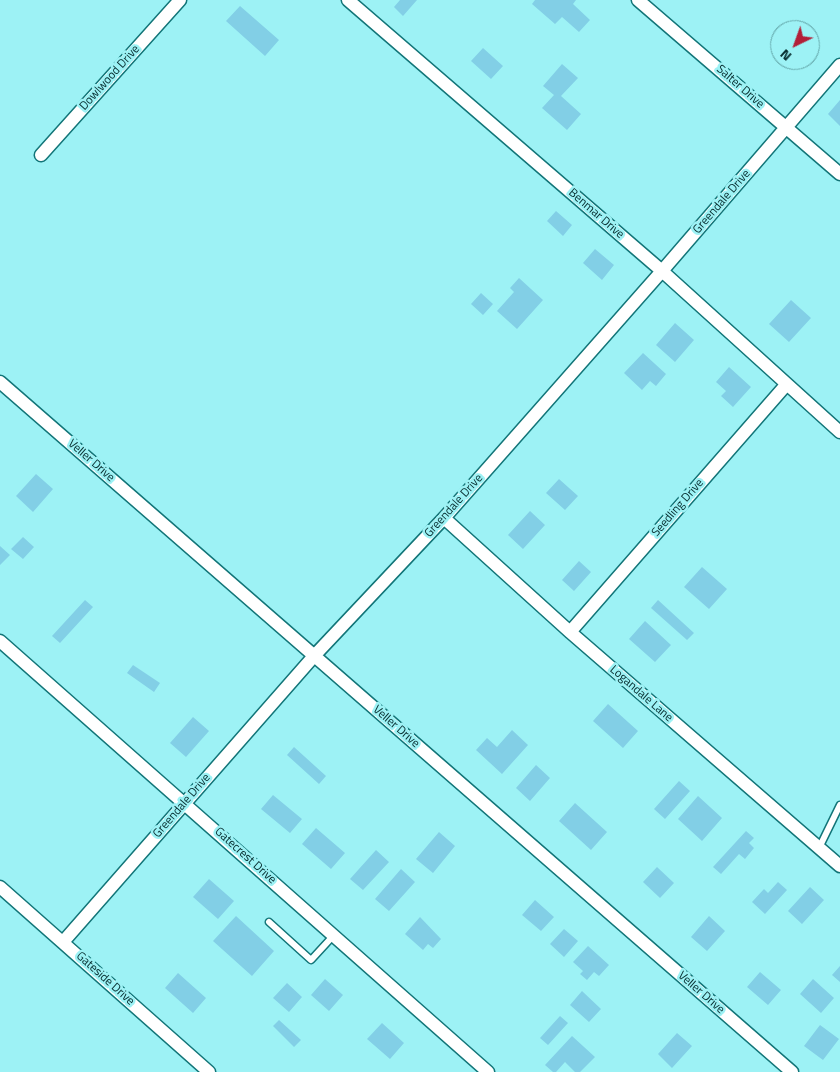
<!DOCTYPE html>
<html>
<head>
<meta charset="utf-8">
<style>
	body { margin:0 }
	#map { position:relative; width:840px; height:1072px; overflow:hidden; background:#9df2f5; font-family:"Titillium Web",sans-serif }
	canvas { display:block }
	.north { position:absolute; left:770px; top:20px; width:50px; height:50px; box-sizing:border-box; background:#9df2f5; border:1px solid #60a2a5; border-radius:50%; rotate:222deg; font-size:14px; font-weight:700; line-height:20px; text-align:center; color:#042a2c }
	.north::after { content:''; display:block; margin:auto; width:18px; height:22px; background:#b21f38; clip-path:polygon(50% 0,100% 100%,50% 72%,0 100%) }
</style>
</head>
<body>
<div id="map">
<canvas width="840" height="1072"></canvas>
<div class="north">N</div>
</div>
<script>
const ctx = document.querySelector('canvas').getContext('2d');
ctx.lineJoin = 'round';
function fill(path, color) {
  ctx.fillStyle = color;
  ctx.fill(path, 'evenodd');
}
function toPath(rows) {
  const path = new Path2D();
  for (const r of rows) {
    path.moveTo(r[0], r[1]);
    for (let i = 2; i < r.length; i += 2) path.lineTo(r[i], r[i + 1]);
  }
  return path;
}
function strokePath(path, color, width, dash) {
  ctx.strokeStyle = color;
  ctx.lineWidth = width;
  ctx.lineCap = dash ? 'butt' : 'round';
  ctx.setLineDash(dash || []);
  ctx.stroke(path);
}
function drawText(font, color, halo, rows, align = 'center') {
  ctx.font = font + ' "Titillium Web",sans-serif';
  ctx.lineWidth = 5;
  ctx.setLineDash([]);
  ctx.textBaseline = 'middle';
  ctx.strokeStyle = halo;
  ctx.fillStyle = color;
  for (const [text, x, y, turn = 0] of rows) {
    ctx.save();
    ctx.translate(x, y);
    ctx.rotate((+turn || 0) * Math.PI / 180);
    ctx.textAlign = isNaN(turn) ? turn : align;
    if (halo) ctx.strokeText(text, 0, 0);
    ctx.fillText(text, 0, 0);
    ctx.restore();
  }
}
const building = toPath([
	[400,0,417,0,403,16,394,7],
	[535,0,576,0,573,4,590,20,579,32,562,17,555,24,532,4],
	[240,6,279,40,265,56,226,21],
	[483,48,503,66,491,79,471,61],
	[562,64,578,78,561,96,581,114,567,130,542,108,554,95,543,86],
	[840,100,840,126,828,114],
	[556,211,572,225,563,236,547,221],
	[595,249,614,265,602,280,583,263],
	[519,278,543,300,517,329,497,311,514,292,510,288],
	[481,293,493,304,483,315,471,304],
	[791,300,811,318,789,342,769,324],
	[675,323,694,340,675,362,656,345],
	[643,353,666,374,656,386,650,381,642,390,624,373],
	[729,367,751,387,733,407,721,396,726,391,716,382],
	[36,474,53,489,33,512,16,496],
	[559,479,578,496,565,510,546,493],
	[530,511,545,525,523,549,508,535],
	[23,537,34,547,23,559,11,549],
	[0,546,10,555,0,565],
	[579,561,591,572,574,591,562,580],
	[702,567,727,589,709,609,684,587],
	[85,600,93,607,60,643,52,636],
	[658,600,694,633,687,640,651,608],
	[645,621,671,645,655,662,629,639],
	[133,665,160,683,154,692,127,673],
	[608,704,638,731,623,748,593,721],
	[193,717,209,731,186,757,170,743],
	[512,730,528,745,502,774,476,750,487,738,497,747],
	[294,747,326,776,319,784,287,755],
	[536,765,550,778,530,801,516,788],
	[679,781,690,791,665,819,654,809],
	[273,795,302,819,290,833,261,809],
	[698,796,722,818,702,841,678,819],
	[575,803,607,832,591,850,559,821],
	[316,828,345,853,331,869,302,844],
	[746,831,754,838,749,843,754,848,745,859,739,854,721,874,713,867],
	[439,832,455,846,433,873,416,859],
	[376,850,389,862,363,890,350,879],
	[657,867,674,883,660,898,643,882],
	[401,869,415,882,389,911,375,899],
	[209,879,234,901,218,919,193,897],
	[778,882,787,890,765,914,752,902,764,889,768,893],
	[810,887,824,900,802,924,788,911],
	[535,900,554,917,541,931,522,915],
	[236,916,274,951,252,976,213,941],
	[709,916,725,931,707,951,691,937],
	[420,917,441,939,433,948,428,944,423,950,405,934],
	[564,929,578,941,564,957,550,944],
	[588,946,609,965,599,976,594,972,587,980,580,974,583,971,573,962],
	[840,966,840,982,832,975],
	[760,972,781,990,768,1005,747,987],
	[178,973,206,998,193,1013,165,988],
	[325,979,343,995,329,1011,311,995],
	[813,979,834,998,821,1013,800,994],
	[287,983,302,997,289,1012,273,998],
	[582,991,601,1009,589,1022,570,1005],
	[560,1016,568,1023,548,1045,540,1038],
	[279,1020,301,1040,294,1047,273,1026],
	[382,1023,404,1043,390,1059,367,1039],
	[820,1025,839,1039,823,1060,804,1046],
	[677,1033,692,1046,672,1068,658,1054],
	[572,1036,595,1057,580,1072,575,1072,565,1062,556,1072,553,1072,545,1065]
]);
const lane = toPath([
	[819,848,840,805],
	[269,922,311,960,334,935]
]);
const street = toPath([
	[348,0,662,271,840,432],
	[638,0,840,174],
	[41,155,180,0],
	[0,382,792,1072],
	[444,518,570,632,840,866],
	[570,632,786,385],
	[0,641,488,1072],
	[0,887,209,1072],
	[63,942,314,656,444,518,662,271,840,65]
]);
const streetNames = [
	["Dowlwood Drive",110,78,-48],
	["Salter Drive",740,87,41],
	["Greendale Drive",722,202,-49],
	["Benmar Drive",596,214,41],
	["Veller Drive",91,461,41],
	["Greendale Drive",454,506,-48],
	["Seedling Drive",678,508,-49],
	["Logandale Lane",641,694,41],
	["Veller Drive",396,727,41],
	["Greendale Drive",182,806,-49],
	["Gatecrest Drive",245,856,42],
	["Gateside Drive",105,979,42],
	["Veller Drive",701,993,41]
];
fill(building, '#82cfe6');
strokePath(lane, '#127578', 9);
strokePath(street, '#127578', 15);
strokePath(lane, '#fff', 6);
strokePath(street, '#fff', 12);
drawText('12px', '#042a2c', '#9df2f5', streetNames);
</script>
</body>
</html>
